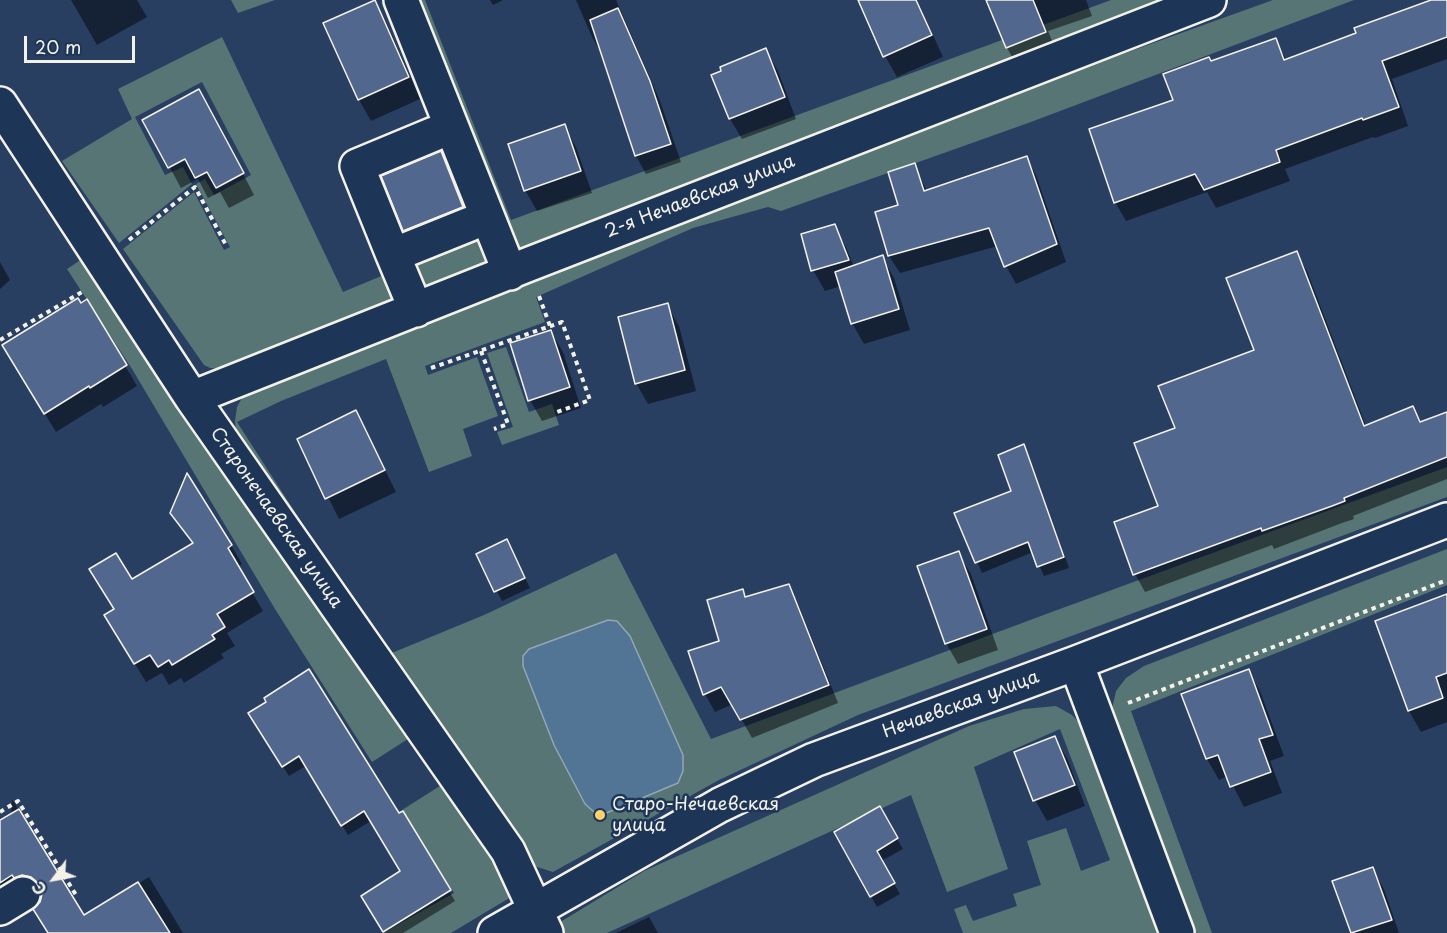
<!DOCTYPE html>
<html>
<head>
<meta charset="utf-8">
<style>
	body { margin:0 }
	#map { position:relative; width:1447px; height:933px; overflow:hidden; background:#283f62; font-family:"Playpen Sans",sans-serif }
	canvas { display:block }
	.north { position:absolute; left:24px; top:849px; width:60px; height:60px; -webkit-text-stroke:4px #1d3557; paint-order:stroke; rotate:238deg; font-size:16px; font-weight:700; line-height:24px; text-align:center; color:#f4f1e8 }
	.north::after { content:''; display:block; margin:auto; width:21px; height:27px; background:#f4f1e8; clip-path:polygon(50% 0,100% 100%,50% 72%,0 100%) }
	.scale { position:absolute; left:24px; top:36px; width:111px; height:27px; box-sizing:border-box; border:3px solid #f4f1e8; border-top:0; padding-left:8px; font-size:18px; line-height:21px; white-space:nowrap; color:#f4f1e8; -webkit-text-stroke:4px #1d3557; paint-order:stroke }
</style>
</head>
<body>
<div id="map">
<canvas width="1447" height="933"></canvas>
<div class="north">С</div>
<div class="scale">20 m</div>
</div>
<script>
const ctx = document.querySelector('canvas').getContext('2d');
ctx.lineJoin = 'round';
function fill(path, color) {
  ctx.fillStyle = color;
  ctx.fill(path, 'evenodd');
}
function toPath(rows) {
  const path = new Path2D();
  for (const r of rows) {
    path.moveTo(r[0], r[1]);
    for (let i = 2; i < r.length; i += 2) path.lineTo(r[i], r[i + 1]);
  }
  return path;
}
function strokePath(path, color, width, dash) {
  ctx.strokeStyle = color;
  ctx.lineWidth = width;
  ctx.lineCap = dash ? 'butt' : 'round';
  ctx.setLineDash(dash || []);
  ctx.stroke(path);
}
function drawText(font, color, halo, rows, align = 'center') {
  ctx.font = font + ' "Playpen Sans",sans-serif';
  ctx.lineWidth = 5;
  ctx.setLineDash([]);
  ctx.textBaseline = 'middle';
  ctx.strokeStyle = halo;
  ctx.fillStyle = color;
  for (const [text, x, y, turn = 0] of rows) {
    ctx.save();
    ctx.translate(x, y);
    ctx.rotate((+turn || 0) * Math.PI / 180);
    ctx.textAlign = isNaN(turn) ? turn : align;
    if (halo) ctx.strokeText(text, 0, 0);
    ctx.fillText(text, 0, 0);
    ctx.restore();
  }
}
const green = toPath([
	[231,0,275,0,238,13],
	[410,0,425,0,511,220,1111,0,1168,0,222,369,210,368,204,365,123,249,194,192,224,250,230,247,196,184,205,179,214,195,251,175,202,82,135,117,165,175,183,167,192,184,119,243,62,161,132,119,118,89,222,37,343,292,484,233],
	[1273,0,1354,0,1031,122,781,211,768,207,693,228,536,297,545,322,425,366,428,375,477,357,498,416,463,429,472,456,429,472,386,359,281,401,237,422,387,655,484,615,616,553,711,739,1049,613,1447,467,1447,497,858,715,719,780,553,872,537,867,530,862,420,707,246,452,236,433,235,421,237,407,242,398,256,386,374,336,700,206],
	[608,620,617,621,630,636,683,755,683,771,678,783,604,814,594,812,585,804,554,745,523,666,523,656,529,649],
	[88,255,411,737,372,762,275,609,132,369,67,269],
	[506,347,529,412,552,404,559,425,502,445,497,432,513,427,487,353],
	[1447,549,1447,585,1131,711,1212,933,1193,933,1112,709,1116,691,1126,678,1144,666],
	[1056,706,1072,715,1083,727,1157,933,963,933,954,909,966,905,973,921,1017,906,1013,894,1041,885,1027,841,1066,828,1081,871,1110,860,1060,729,974,767,1008,869,947,892,911,795,607,933,561,933,557,924,644,871,969,726,1024,709],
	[443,784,500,860,511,897,451,933,383,933,454,893,402,810]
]);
const water = toPath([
	[608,620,617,621,630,636,683,755,683,771,678,783,604,814,594,812,585,804,554,745,523,666,523,656,529,649,608,620]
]);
const shadow = toPath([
	[71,0,137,0,147,17,97,45],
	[490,0,503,0,493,5],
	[576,0,616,0,660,101,681,162,646,174,636,156,603,56,592,37],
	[876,0,917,0,943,57,897,77,885,56,862,6],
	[988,0,1086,0,1092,16,1048,31,1057,53,1019,69,1007,48],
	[1435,0,1447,0,1447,59,1392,79,1408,126,1375,138,1373,137,1285,169,1290,181,1216,208,1207,192,1126,221,1115,202,1175,100,1211,63,1275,40,1287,61,1358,34],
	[374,2,386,22,420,99,371,121,359,100,325,24],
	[766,50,778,71,796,119,742,139,730,119,713,76],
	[211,112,254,195,229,208,220,192,208,198,198,179,181,188,144,120],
	[564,126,576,147,592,193,537,211,525,190],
	[441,153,453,174,474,228,417,251,405,230],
	[1026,157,1036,175,1066,262,1016,284,1006,266,998,246,900,273,889,256,900,206,914,165,927,191],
	[834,226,846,247,854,267,882,257,894,278,910,330,864,344,852,323,841,286,825,291,813,270],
	[1296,253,1307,271,1366,426,1413,408,1422,423,1447,413,1447,479,1353,516,1354,519,1342,523,1274,549,1272,545,1145,592,1135,574,1160,507,1177,428,1256,351],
	[0,262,10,280,0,289],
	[87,301,137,386,103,407,101,404,56,432,15,365],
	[667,305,679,326,696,391,648,404,636,383],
	[551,332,563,352,581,408,542,421,530,400],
	[356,412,396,492,339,519,299,439],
	[1023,446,1029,456,1069,568,1044,576,1033,552,982,573,956,514,1013,491],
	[172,513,231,545,242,564,237,567,263,611,227,633,235,646,221,654,224,658,184,683,181,678,169,685,162,673,146,682,117,634,115,610,132,581,193,545],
	[512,552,530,588,502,601,478,555],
	[958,553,971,574,998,650,958,664,946,643],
	[788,586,798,604,838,703,752,738,733,704,715,712,705,694,690,652,721,642,742,591,747,598],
	[1447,596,1447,722,1421,732,1409,711,1376,622],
	[1248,671,1260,691,1284,756,1270,761,1282,793,1244,807,1228,776,1219,780,1207,759],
	[256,724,399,815,402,813,455,901,403,933,385,933,363,896,402,872,371,821,348,835,306,766,289,776],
	[1055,738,1067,758,1085,806,1047,821,1035,800],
	[12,799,83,918,149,877,183,933,49,933,41,903,42,897,35,896,0,911,0,850,9,864],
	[880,808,903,849,881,861,900,894,877,907,836,833],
	[1372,868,1384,889,1399,933,1352,933,1334,882],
	[649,917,658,933,616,933]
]);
const building = toPath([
	[375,0,409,77,358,100,323,23,375,0],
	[858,0,916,0,932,35,883,57,858,0],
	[986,0,1033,0,1046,32,1006,48,986,0],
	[1431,0,1447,0,1447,37,1382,61,1399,107,1363,120,1362,118,1276,150,1280,162,1204,190,1195,174,1114,203,1089,129,1173,100,1163,74,1209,57,1211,61,1276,38,1284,60,1356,33,1354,28,1431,0],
	[618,8,650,81,671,144,635,156,590,20,618,8],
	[766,48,785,97,729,119,711,75,721,71,720,67,766,48],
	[199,89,244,173,216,188,207,172,195,178,185,159,168,168,142,120,199,89],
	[565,124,581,171,524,191,508,144,565,124],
	[441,151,463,207,403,231,381,176,441,151],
	[1027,156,1057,244,1004,267,989,228,888,256,875,212,898,205,888,172,915,163,924,191,1027,156],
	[835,224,849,260,811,271,801,234,835,224],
	[1297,251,1364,426,1413,406,1420,422,1447,412,1447,457,1344,498,1345,501,1332,506,1262,531,1261,528,1133,575,1114,522,1158,506,1134,443,1175,428,1158,386,1254,350,1226,278,1297,251],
	[883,255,899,309,851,324,835,272,883,255],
	[78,298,81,303,87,299,127,365,90,388,89,386,44,414,2,345,78,298],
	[668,303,685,370,635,384,618,317,668,303],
	[551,330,570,387,528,401,510,343,551,330],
	[356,410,385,470,325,499,297,439,356,410],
	[1024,444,1064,557,1037,567,1028,542,975,563,954,513,1011,491,998,455,1024,444],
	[187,473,232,545,228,548,254,592,217,614,225,627,212,635,215,639,172,665,169,660,158,667,150,655,134,664,104,615,114,609,89,569,116,553,132,579,193,543,170,513,187,473],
	[507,539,525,578,494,592,476,554,507,539],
	[959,551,987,629,945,644,917,566,959,551],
	[789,584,829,685,740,720,721,687,703,695,688,651,719,641,707,600,743,589,745,597,789,584],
	[1447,594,1447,673,1436,677,1443,698,1408,711,1375,621,1447,594],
	[309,669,399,813,403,811,451,890,383,932,361,896,400,871,364,811,341,826,299,756,282,767,248,713,266,702,264,698,309,669],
	[1249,669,1273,735,1259,739,1271,772,1230,787,1218,755,1206,759,1181,694,1249,669],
	[1055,736,1075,785,1033,801,1014,752,1055,736],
	[880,806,898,838,877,851,895,883,870,897,834,832,880,806],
	[19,809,84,915,138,882,170,933,48,933,33,909,40,902,42,894,39,884,31,877,22,875,14,878,12,875,0,883,0,820,19,809],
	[1373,867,1392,920,1351,933,1332,881,1373,867]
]);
const path = toPath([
	[129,240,195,187,227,247],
	[539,296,550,326],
	[0,340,82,292],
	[481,351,508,424,494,429],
	[431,368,562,322,590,400,557,412],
	[1128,703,1447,580],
	[0,812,18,801,76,895]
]);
const minor = toPath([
	[401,0,510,273],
	[0,104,192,398,508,851,546,933],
	[393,255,357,166,434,134],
	[416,310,393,255,470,224],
	[192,398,527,265,1209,0],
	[1076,663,1177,933],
	[0,908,23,894],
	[495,933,720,805,814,760,1076,663,1447,520]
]);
const markers = [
	[600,815,6,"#ffd166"]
];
const streetNames = [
	["2-я Нечаевская улица",700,197,-21],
	["Старонечаевская улица",276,518,55],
	["Нечаевская улица",961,705,-20]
];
const poiNames = [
	["Старо-Нечаевская",612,805],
	["улица",612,826]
];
fill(green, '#567574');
fill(water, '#527595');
strokePath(water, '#93a7b6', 1.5);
fill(shadow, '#0007');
fill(building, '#52678e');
strokePath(building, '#f4f1e8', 1.5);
strokePath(minor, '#f4f1e8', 38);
strokePath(path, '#f4f1e8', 4, [4.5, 4.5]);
strokePath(minor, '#1d3557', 33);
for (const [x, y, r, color] of markers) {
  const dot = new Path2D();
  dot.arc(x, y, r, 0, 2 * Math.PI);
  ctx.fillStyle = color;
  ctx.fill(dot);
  strokePath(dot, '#1d3557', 2);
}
drawText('18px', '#f4f1e8', '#1d3557', streetNames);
drawText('18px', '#f4f1e8', '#1d3557', poiNames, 'left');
</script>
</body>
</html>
